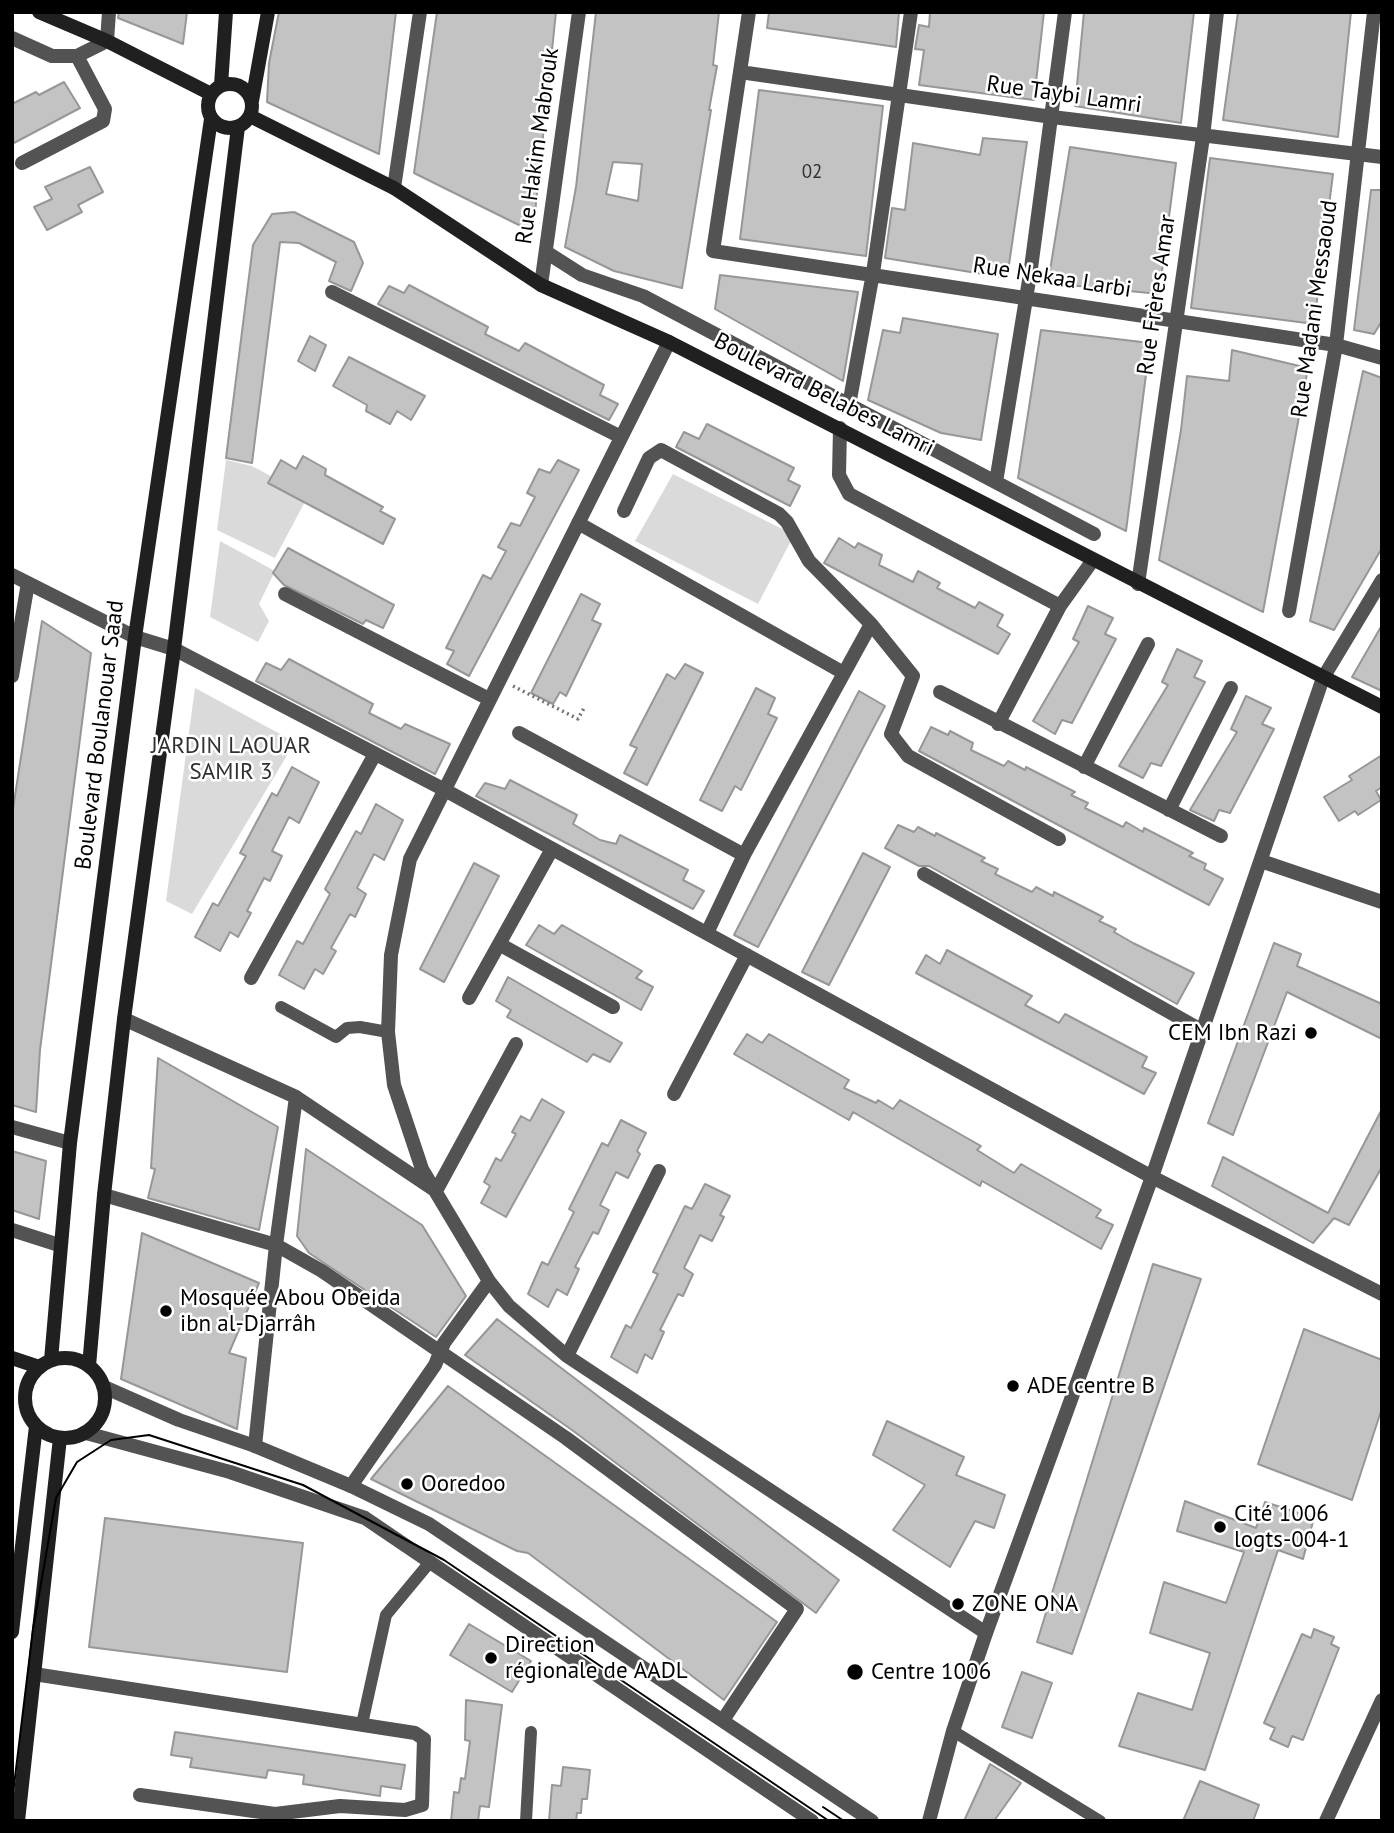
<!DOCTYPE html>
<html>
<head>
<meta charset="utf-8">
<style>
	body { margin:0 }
	#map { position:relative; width:1394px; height:1833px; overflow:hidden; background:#fff; font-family:"PT Sans",sans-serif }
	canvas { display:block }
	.frame { position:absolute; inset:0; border:14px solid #000; pointer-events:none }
</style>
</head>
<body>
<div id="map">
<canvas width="1394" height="1833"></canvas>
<div class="frame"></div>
</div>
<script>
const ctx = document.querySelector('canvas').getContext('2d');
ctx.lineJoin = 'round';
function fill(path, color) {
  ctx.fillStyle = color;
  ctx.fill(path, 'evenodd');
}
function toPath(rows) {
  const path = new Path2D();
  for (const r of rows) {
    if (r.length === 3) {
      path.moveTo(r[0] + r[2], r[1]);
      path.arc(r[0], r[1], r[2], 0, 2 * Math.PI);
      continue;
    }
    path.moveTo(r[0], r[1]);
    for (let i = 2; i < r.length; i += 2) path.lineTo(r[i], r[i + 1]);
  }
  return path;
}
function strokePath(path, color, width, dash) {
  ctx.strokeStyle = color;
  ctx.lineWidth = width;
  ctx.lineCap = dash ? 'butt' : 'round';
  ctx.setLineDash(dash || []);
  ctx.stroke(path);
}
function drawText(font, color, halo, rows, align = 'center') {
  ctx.font = font + ' "PT Sans",sans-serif';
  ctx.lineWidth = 5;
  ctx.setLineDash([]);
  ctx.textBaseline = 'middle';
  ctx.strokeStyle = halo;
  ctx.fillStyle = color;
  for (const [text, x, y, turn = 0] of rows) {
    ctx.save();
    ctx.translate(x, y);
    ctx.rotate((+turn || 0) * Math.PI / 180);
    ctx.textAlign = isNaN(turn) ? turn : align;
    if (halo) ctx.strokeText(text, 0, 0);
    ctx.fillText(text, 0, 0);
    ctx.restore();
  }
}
const green = toPath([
	[226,460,252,466,308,496,275,558,217,530],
	[673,474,794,535,758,604,635,541],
	[220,541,275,571,259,604,269,621,258,642,210,617],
	[195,688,295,742,192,914,166,901]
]);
const building = toPath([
	[119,12,187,12,183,44,118,18,119,12],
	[279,12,396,12,379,154,267,102,269,63,279,12],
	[437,12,556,12,533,232,414,173,437,12],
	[596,12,719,12,713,65,717,66,709,110,711,110,682,288,614,271,565,247,576,187,596,12],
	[613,162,642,164,638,201,606,194,613,162],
	[769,12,899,12,896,47,767,28,769,12],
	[930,12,1044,12,1034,100,919,85,924,50,915,49,919,25,929,27,930,12],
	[1084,12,1194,12,1181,123,1075,106,1084,12],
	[1238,12,1351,12,1338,137,1223,120,1238,12],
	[64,82,80,108,12,144,12,104,36,92,39,95,64,82],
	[759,90,883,106,866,256,740,239,759,90],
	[983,138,1027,142,1007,278,885,258,892,208,905,210,913,143,980,155,983,138],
	[1070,147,1176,163,1159,294,1048,283,1070,147],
	[1210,158,1333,174,1314,324,1191,308,1210,158],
	[90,167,103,192,78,205,82,212,47,230,34,207,52,199,45,187,90,167],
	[1371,190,1382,190,1382,321,1374,334,1354,330,1371,190],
	[294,212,354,242,363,263,351,291,329,281,336,262,299,243,280,242,252,463,226,458,253,245,272,214,294,212],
	[720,275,858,292,843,381,715,309,720,275],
	[409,285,488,327,485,334,519,351,525,343,604,385,600,395,618,404,609,420,378,304,389,286,404,293,409,285],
	[903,318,998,334,981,440,941,433,868,400,883,330,900,333,903,318],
	[1041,330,1150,343,1126,531,1018,478,1041,330],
	[310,336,326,345,315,371,298,361,310,336],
	[1232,350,1308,368,1263,612,1159,560,1181,430,1187,376,1229,381,1232,350],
	[349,357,425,396,411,420,397,411,390,424,366,411,367,405,333,386,349,357],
	[1363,371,1382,378,1382,548,1334,630,1310,621,1363,371],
	[707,424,794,468,788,480,800,486,790,506,676,447,684,432,699,439,707,424],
	[303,456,326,469,325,475,383,507,380,511,395,519,383,544,268,483,281,460,296,469,303,456],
	[558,460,579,470,469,676,447,664,454,651,446,648,483,575,491,579,506,551,498,547,511,523,520,526,535,497,527,493,539,469,550,473,558,460],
	[839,538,855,548,858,543,882,555,879,565,913,582,918,571,940,583,937,588,975,608,979,602,1003,615,997,626,1010,634,998,654,824,563,839,538],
	[288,548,394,605,383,628,366,620,363,624,284,585,273,573,288,548],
	[581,594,600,604,592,620,601,624,566,696,560,692,553,704,531,693,581,594],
	[1088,606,1113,618,1105,634,1116,639,1072,723,1062,720,1055,734,1033,721,1079,642,1073,639,1088,606],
	[42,621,91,653,40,1050,36,1112,12,1105,12,815,42,621],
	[1382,625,1382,691,1352,677,1382,625],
	[1177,649,1202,661,1194,677,1205,682,1161,766,1151,763,1143,778,1119,766,1168,685,1162,682,1177,649],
	[289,659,373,704,369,713,401,729,405,724,450,744,435,774,256,681,266,663,281,670,289,659],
	[685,664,703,673,647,785,624,773,637,748,630,745,667,674,675,679,685,664],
	[756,688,775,698,768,714,777,718,741,790,735,786,722,811,700,800,756,688],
	[859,691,885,706,758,947,734,935,859,691],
	[1246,696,1271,708,1262,724,1274,729,1230,813,1219,810,1214,821,1190,810,1237,732,1231,729,1246,696],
	[931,727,948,735,950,731,973,743,971,750,1004,766,1008,761,1025,770,1026,767,1075,792,1071,795,1088,803,1085,808,1123,827,1126,822,1143,832,1144,828,1193,853,1189,856,1206,864,1204,869,1223,879,1209,905,919,751,931,727],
	[1382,755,1382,787,1376,791,1381,800,1358,815,1355,811,1339,821,1324,797,1352,780,1349,776,1382,755],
	[292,767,319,782,299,823,289,817,272,851,282,856,270,881,264,878,247,911,251,913,238,937,230,932,220,951,195,937,213,903,218,906,246,856,240,853,272,793,277,796,292,767],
	[510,780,577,815,573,824,600,840,616,844,620,835,688,870,683,880,704,891,693,909,476,796,485,783,505,789,510,780],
	[376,804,403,820,384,860,374,854,357,888,366,894,355,917,350,914,331,948,336,951,323,974,315,969,304,989,279,975,297,941,303,944,330,894,325,889,356,831,361,834,376,804],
	[898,825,914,832,918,827,935,836,936,833,985,858,981,861,998,869,995,874,1032,892,1036,887,1053,896,1054,892,1103,917,1099,921,1116,929,1114,932,1133,943,1194,973,1177,1004,929,866,919,866,885,848,898,825],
	[863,853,890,867,829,985,802,972,863,853],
	[474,863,499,876,444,982,420,969,474,863],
	[539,925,554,934,562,925,642,971,636,978,653,987,641,1010,526,945,539,925],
	[1274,943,1301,954,1297,966,1382,1004,1382,1039,1287,992,1233,1135,1208,1123,1274,943],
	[947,950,1032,996,1025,1005,1059,1023,1065,1014,1147,1057,1142,1067,1156,1073,1144,1094,916,973,926,955,940,964,947,950],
	[508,977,622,1043,610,1062,593,1054,587,1062,507,1017,511,1010,496,1001,508,977],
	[747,1034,762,1043,769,1034,849,1080,844,1088,876,1103,878,1100,893,1109,900,1100,981,1146,977,1150,1014,1173,1021,1164,1101,1210,1096,1217,1113,1225,1101,1249,982,1181,980,1186,853,1112,849,1120,734,1054,747,1034],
	[158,1058,278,1127,259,1230,148,1198,155,1169,151,1168,158,1058],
	[542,1099,564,1112,506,1217,481,1203,490,1186,484,1182,496,1158,501,1161,516,1134,512,1132,521,1116,530,1121,542,1099],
	[1382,1109,1382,1167,1349,1225,1334,1218,1313,1243,1212,1186,1223,1157,1328,1213,1382,1109],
	[621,1120,646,1133,637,1151,640,1154,628,1178,616,1172,600,1205,609,1210,598,1234,593,1232,575,1267,579,1269,567,1295,557,1289,548,1307,528,1294,542,1262,548,1265,574,1212,569,1209,602,1143,608,1146,621,1120],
	[306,1149,422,1225,466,1296,436,1337,309,1253,297,1236,306,1149],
	[12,1151,46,1161,39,1219,12,1210,12,1151],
	[705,1184,730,1196,720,1215,724,1217,712,1241,700,1235,684,1268,693,1274,683,1296,678,1294,660,1330,664,1332,652,1359,645,1354,637,1373,611,1357,626,1325,631,1328,658,1274,653,1272,685,1206,692,1209,705,1184],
	[142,1233,259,1283,229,1353,246,1358,237,1429,121,1379,142,1233],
	[1153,1264,1201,1279,1072,1654,1037,1642,1153,1264],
	[497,1319,839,1580,816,1613,572,1430,465,1355,497,1319],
	[1304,1329,1382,1360,1382,1408,1352,1500,1258,1464,1304,1329],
	[448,1386,777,1622,724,1700,528,1553,517,1551,371,1479,448,1386],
	[887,1421,964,1457,956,1475,1005,1495,994,1528,975,1521,950,1567,893,1530,925,1485,873,1455,887,1421],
	[1185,1501,1256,1528,1265,1502,1314,1518,1303,1559,1278,1550,1205,1770,1119,1746,1138,1693,1192,1710,1210,1653,1150,1633,1164,1582,1226,1603,1244,1552,1177,1531,1185,1501],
	[105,1518,303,1543,287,1672,89,1647,105,1518],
	[469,1624,531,1661,512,1692,450,1655,469,1624],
	[1314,1629,1334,1637,1331,1644,1339,1648,1303,1740,1292,1736,1288,1747,1270,1739,1275,1728,1264,1723,1302,1634,1311,1638,1314,1629],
	[1022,1672,1052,1683,1032,1738,1002,1727,1022,1672],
	[466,1700,502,1705,489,1807,480,1806,478,1821,451,1821,454,1792,459,1793,461,1778,465,1779,470,1741,465,1740,466,1700],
	[175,1732,405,1765,401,1789,381,1786,380,1796,303,1784,304,1775,268,1770,266,1778,190,1767,192,1758,171,1755,175,1732],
	[990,1764,1021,1783,994,1821,964,1821,990,1764],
	[563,1767,590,1770,587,1799,582,1799,581,1813,577,1813,576,1821,549,1821,552,1785,561,1786,563,1767],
	[1200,1781,1259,1805,1253,1821,1183,1821,1200,1781]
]);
const path = toPath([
	[513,686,578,719,584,708]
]);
const service = toPath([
	[281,1007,336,1037,347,1028,360,1027,388,1032],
	[362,1724,386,1615,430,1562],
	[953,1731,1100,1821],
	[526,1821,531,1732]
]);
const minor = toPath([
	[749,12,713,251,1336,345,1382,358],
	[12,38,52,56,77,56,107,41,109,12],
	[740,72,1052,117,1382,157],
	[22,163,103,121,105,109,77,56],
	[394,188,420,12],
	[546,252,582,275,643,296,1094,534],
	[541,285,579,12],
	[332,292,621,437],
	[669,342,410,859,391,955,388,1032,394,1085,422,1169,489,1281,509,1306,567,1356,986,1633],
	[849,405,873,273,911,12],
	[840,428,839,475,849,494,1060,606],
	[996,482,1031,268,1065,12],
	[624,511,649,458,661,450,779,514,787,522,809,561,871,624,913,676,891,734,908,756,1059,839],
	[578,523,842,672],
	[12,575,135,637,174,649,443,789,1152,1177,1382,1294],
	[1138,584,1203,137,1217,12],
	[285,594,489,699],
	[1289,611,1336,345,1374,12],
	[12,676,28,583],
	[940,692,1221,836],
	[998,724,1060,606,1093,560],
	[519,733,744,855],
	[1084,767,1148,644],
	[1169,810,1231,688],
	[1261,861,1382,902],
	[924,874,1203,1031],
	[707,933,744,855,871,624],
	[499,944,613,1007],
	[251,978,375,754],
	[469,998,552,849],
	[124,1019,296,1097,436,1191,516,1044],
	[674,1094,747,955],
	[12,1127,70,1143],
	[104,1195,276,1245,322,1271,566,1438,797,1609,723,1720],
	[12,1230,59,1245],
	[567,1356,659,1171],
	[255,1446,276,1245,296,1097],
	[351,1486,435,1365,444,1343,489,1281],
	[34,1674,415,1733,424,1739,422,1805,405,1810,340,1806,275,1814,140,1795],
	[1326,1821,1382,1700]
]);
const tertiary = toPath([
	[104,1387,179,1420,255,1446,351,1486,429,1524,872,1821],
	[86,1433,230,1472,365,1518,812,1821],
	[929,1821,953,1731,986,1633,1152,1177,1323,678,1382,580]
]);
const secondary = toPath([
	[39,12,107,41,211,94],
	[230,106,22],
	[221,85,226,12],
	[252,101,268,12],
	[250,116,394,188,541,285,669,342,1382,707],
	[12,1358,39,1367],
	[65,1398,40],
	[51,1360,70,1143,135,637,211,119],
	[89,1366,104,1195,124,1019,174,649,238,127],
	[12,1632,36,1426],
	[18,1821,60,1438]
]);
const tram = toPath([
	[12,1802,33,1629,56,1498,77,1462,111,1440,149,1435,303,1485,444,1560,829,1821],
	[823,1807,844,1821]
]);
const markers = [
	[1311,1033,7,"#000"],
	[166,1311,7,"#000"],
	[1013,1386,7,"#000"],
	[407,1484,7,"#000"],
	[1220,1527,7,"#000"],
	[958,1604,7,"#000"],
	[491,1658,7,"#000"],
	[855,1672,9,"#000"]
];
const numberNames = [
	["02",812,173]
];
const streetNames = [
	["Rue Taybi Lamri",1064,95,8],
	["Rue Hakim Mabrouk",538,146,-82],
	["Rue Nekaa Larbi",1052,278,9],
	["Rue Frères Amar",1157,295,-82],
	["Rue Madani Messaoud",1315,309,-82],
	["Boulevard Belabes Lamri",824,395,27],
	["Boulevard Boulanouar Saad",100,735,-83]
];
const parkNames = [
	["JARDIN LAOUAR",231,746],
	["SAMIR 3",231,772]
];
const poiNames = [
	["CEM Ibn Razi",1297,1033,"right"],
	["Mosquée Abou Obeida",180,1298],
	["ibn al-Djarrâh",180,1324],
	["ADE centre B",1027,1386],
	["Ooredoo",421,1484],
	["Cité 1006",1234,1514],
	["logts-004-1",1234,1540],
	["ZONE ONA",972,1604],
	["Direction",505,1645],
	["régionale de AADL",505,1671],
	["Centre 1006",871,1672]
];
fill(green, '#dadada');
fill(building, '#c3c3c3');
strokePath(building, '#979797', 2);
strokePath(path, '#757575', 3.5, [2, 3.5]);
strokePath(service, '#535353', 12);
strokePath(minor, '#535353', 14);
strokePath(tertiary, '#535353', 14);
strokePath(secondary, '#202020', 14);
strokePath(tram, '#000', 2);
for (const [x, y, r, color] of markers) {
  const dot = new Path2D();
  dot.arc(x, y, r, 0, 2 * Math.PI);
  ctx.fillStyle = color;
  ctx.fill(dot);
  strokePath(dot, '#fff', 2.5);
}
drawText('19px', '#313131', null, numberNames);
drawText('23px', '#000', '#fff', streetNames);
drawText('23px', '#313131', '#fff', parkNames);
drawText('23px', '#000', '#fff', poiNames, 'left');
</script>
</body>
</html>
